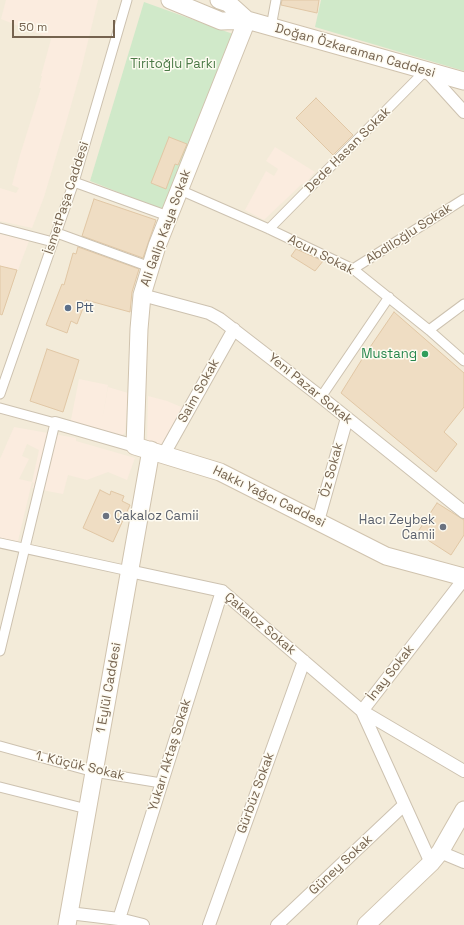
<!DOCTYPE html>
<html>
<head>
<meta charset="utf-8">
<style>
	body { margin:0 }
	#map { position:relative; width:464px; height:925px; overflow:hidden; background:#fbf8ea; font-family:"Space Grotesk",sans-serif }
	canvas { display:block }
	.scale { position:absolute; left:12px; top:20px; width:103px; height:18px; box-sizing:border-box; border:2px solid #75634f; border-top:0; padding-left:5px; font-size:12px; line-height:14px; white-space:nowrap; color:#75634f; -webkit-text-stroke:3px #fefbf1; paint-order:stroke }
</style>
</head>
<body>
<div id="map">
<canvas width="464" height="925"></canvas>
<div class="scale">50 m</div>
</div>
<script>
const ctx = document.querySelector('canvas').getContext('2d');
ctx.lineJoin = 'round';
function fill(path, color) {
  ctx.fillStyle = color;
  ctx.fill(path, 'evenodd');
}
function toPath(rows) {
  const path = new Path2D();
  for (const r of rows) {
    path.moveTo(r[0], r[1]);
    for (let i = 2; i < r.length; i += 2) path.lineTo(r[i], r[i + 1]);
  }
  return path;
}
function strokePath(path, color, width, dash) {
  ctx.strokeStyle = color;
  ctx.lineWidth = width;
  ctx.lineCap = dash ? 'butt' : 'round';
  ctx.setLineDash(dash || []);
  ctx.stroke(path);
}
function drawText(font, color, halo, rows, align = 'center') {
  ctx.font = font + ' "Space Grotesk",sans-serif';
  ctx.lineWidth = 3;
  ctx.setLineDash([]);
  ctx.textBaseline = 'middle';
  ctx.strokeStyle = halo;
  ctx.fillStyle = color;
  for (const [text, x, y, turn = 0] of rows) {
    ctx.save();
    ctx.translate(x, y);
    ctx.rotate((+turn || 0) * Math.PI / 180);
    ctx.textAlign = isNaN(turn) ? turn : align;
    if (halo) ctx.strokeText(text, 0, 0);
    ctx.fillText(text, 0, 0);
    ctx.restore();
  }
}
const residential = toPath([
	[0,0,464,0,464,925,0,925]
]);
const commercial = toPath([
	[6,0,98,0,81,70,66,123,44,197,32,228,0,221,0,188,16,193,19,188,12,185,20,155,41,88,39,88,42,76,41,76,51,39,52,39,1,19],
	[275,147,315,172,304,185,302,184,264,220,245,210,266,171,274,176,278,169,266,161],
	[0,234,29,241,18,270,0,266],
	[79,379,108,385,102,421,108,387,128,393,125,433,121,436,70,425],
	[148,396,167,401,186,409,164,447,147,444],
	[14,427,76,438,76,441,135,458,127,480,108,472,87,480,68,475,63,494,32,488,34,483,32,482,18,541,0,538,0,459],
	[27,444,39,450,32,482,19,479,29,459,22,456]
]);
const green = toPath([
	[321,0,464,0,464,71,315,27],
	[144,2,233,34,166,211,90,181]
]);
const building = toPath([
	[282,0,319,0,317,13,281,5,282,0],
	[316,98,353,135,333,155,296,118,316,98],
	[169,137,187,144,178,165,175,164,166,189,151,183,169,137],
	[94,199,156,220,143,258,82,236,94,199],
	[78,247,139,269,132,292,130,312,86,300,77,324,71,321,67,333,46,325,62,284,64,285,73,253,76,254,78,247],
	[296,249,323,261,315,271,291,256,296,249],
	[0,266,17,270,2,315,0,314,0,266],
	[394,312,464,373,464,407,444,432,457,444,436,472,341,393,364,356,394,312],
	[47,349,79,360,63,412,30,401,47,349],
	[100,490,110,495,111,491,124,496,122,501,130,505,113,542,83,528,100,490],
	[437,503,464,520,464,535,451,555,417,533,437,503]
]);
const pedestrian = toPath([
	[271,27,276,0],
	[74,182,168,216],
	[180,190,269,229,353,269,429,330,464,361],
	[0,228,53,242],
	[269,229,426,70],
	[57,233,150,267],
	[353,269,464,199],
	[429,330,464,304],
	[0,394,74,182,127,0],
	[321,397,389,297],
	[0,408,55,423,0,651],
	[0,543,129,571],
	[0,746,94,772,161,783],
	[0,787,87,809]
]);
const minor = toPath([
	[426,70,464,112],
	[142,295,209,313,220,319,321,397,464,512],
	[55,423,135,446],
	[164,454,234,329],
	[318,521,347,418],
	[129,571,222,591,362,711,464,771],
	[440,852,464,862],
	[431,863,362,711,464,579],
	[69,913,119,919,143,925],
	[119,919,222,591],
	[209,925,304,661],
	[277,925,404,805]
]);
const secondary = toPath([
	[170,0,221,21,247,20,464,81],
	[219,0,228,3,247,20],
	[247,20,157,246,142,295,139,329,135,446,220,472,386,556,464,577],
	[67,925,151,450],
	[366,925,431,863,440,852,464,810]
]);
const markers = [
	[68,308,4,"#5c6f8a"],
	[425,354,4,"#2e9e5b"],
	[106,516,4,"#6b7280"],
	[443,527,4,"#6b7280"]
];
const streetNames = [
	["Doğan Özkaraman Caddesi",355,51,16],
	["Dede Hasan Sokak",348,150,-45],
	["İsmetPaşa Caddesi",67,198,-72],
	["Ali Galip Kaya Sokak",166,228,-70],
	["Abdiloğlu Sokak",409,234,-33],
	["Acun Sokak",321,255,27],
	["Yeni Pazar Sokak",310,389,39],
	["Saim Sokak",199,391,-61],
	["Öz Sokak",332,470,-75],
	["Hakkı Yağcı Caddesi",269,497,26],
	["Çakaloz Sokak",260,624,40],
	["İnay Sokak",391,673,-52],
	["1 Eylül Caddesi",109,688,-80],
	["Yukarı Aktaş Sokak",170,755,-73],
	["1. Küçük Sokak",80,766,13],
	["Gürbüz Sokak",256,793,-70],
	["Güney Sokak",341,865,-43]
];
const parkNames = [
	["Tiritoğlu Parkı",173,64]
];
const serviceNames = [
	["Ptt",76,308]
];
const leisureNames = [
	["Mustang",417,354]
];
const worshipNames = [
	["Çakaloz Camii",114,516],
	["Hacı Zeybek",435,520,"right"],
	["Camii",435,535,"right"]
];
fill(residential, '#f3ebd9');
fill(commercial, '#fbecdf');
fill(green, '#d0e9c9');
fill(building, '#efddc3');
strokePath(building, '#e1c7a5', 1);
strokePath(pedestrian, '#cdc2b0', 11);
strokePath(minor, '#cdc2b0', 14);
strokePath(secondary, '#d0c3ae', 19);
strokePath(pedestrian, '#fff', 9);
strokePath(minor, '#fff', 12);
strokePath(secondary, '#fff', 17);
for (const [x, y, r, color] of markers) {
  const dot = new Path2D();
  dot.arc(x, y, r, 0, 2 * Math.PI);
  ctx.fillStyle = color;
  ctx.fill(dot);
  strokePath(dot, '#fefbf1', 1.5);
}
drawText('13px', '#75634f', '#fefbf1', streetNames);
drawText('13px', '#4c7a47', '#fefbf1', parkNames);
drawText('13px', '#4e5e75', '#fefbf1', serviceNames, 'left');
drawText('13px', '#27864d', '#fefbf1', leisureNames, 'right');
drawText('13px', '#5b616d', '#fefbf1', worshipNames, 'left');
</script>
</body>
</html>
